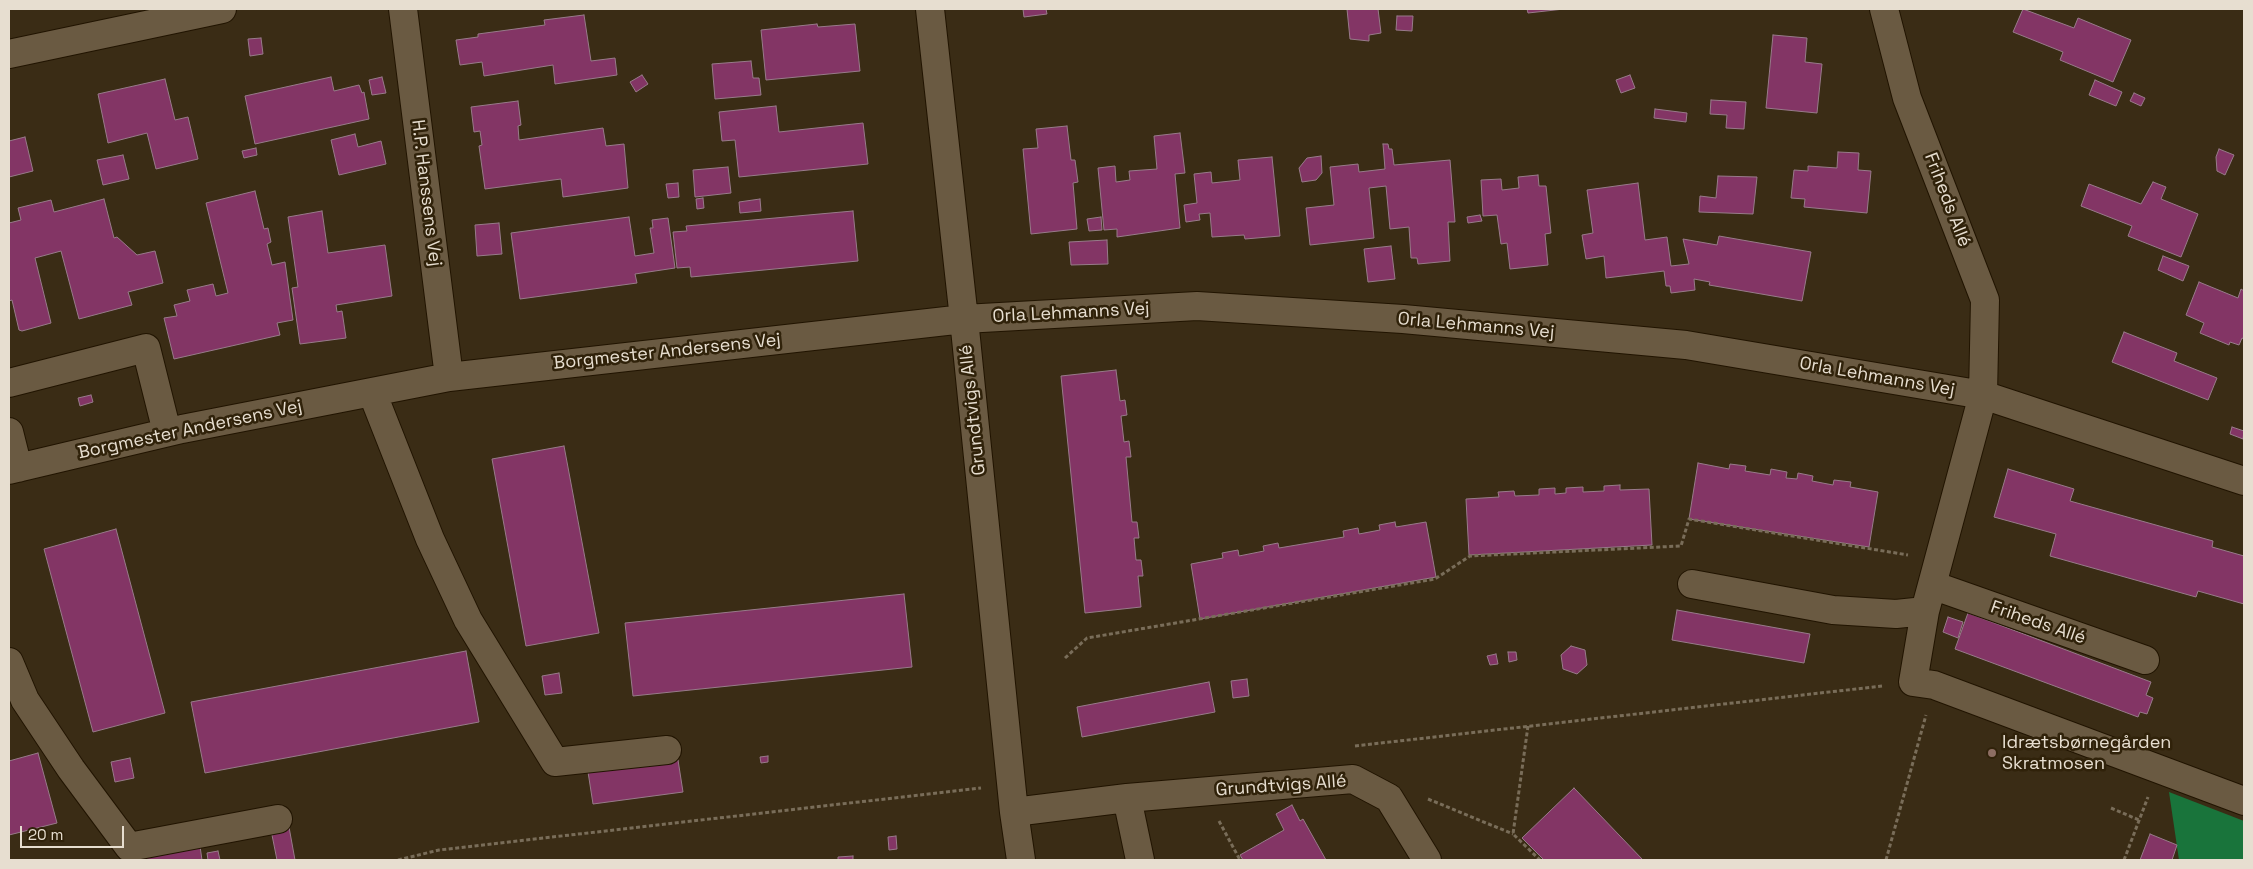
<!DOCTYPE html>
<html>
<head>
<meta charset="utf-8">
<style>
	body { margin:0 }
	#map { position:relative; width:2253px; height:869px; overflow:hidden; background:#3a2c15; font-family:"Space Grotesk",sans-serif }
	canvas { display:block }
	.frame { position:absolute; inset:0; border:10px solid #e7ded0; pointer-events:none }
	.scale { position:absolute; left:20px; top:826px; width:104px; height:22px; box-sizing:border-box; border:2px solid #e7ded0; border-top:0; padding-left:6px; font-size:15px; line-height:18px; white-space:nowrap; color:#e7ded0; -webkit-text-stroke:4px #30220a; paint-order:stroke }
</style>
</head>
<body>
<div id="map">
<canvas width="2253" height="869"></canvas>
<div class="frame"></div>
<div class="scale">20 m</div>
</div>
<script>
const ctx = document.querySelector('canvas').getContext('2d');
ctx.lineJoin = 'round';
function fill(path, color) {
  ctx.fillStyle = color;
  ctx.fill(path, 'evenodd');
}
function toPath(rows) {
  const path = new Path2D();
  for (const r of rows) {
    path.moveTo(r[0], r[1]);
    for (let i = 2; i < r.length; i += 2) path.lineTo(r[i], r[i + 1]);
  }
  return path;
}
function strokePath(path, color, width, dash) {
  ctx.strokeStyle = color;
  ctx.lineWidth = width;
  ctx.lineCap = dash ? 'butt' : 'round';
  ctx.setLineDash(dash || []);
  ctx.stroke(path);
}
function drawText(font, color, halo, rows, align = 'center') {
  ctx.font = font + ' "Space Grotesk",sans-serif';
  ctx.lineWidth = 5;
  ctx.setLineDash([]);
  ctx.textBaseline = 'middle';
  ctx.strokeStyle = halo;
  ctx.fillStyle = color;
  for (const [text, x, y, turn = 0] of rows) {
    ctx.save();
    ctx.translate(x, y);
    ctx.rotate((+turn || 0) * Math.PI / 180);
    ctx.textAlign = isNaN(turn) ? turn : align;
    if (halo) ctx.strokeText(text, 0, 0);
    ctx.fillText(text, 0, 0);
    ctx.restore();
  }
}
const forest = toPath([
	[2169,792,2244,821,2244,860,2179,860]
]);
const building = toPath([
	[1023,9,1046,9,1047,14,1024,17,1023,9],
	[1347,9,1378,9,1381,33,1369,35,1369,41,1350,39,1347,9],
	[1527,9,1564,9,1528,13,1527,9],
	[2023,9,2074,28,2078,18,2131,40,2113,82,2060,60,2063,52,2013,32,2023,9],
	[584,15,591,61,615,58,617,75,555,84,553,65,484,76,482,62,460,65,456,40,478,37,478,34,545,25,544,20,584,15],
	[1397,16,1413,16,1412,31,1396,30,1397,16],
	[817,24,818,27,855,24,860,71,766,80,761,30,817,24],
	[1773,35,1807,38,1805,62,1822,64,1817,113,1766,108,1773,35],
	[261,38,263,54,250,56,248,39,261,38],
	[751,61,753,78,759,78,761,95,715,99,712,64,751,61],
	[642,75,648,84,636,92,630,82,642,75],
	[1630,75,1635,88,1621,93,1616,80,1630,75],
	[331,77,334,91,359,85,362,93,364,92,369,119,255,144,245,96,331,77],
	[382,77,386,93,372,95,369,80,382,77],
	[165,79,175,120,188,117,198,159,156,169,147,133,108,143,98,94,165,79],
	[2095,80,2122,92,2116,106,2089,95,2095,80],
	[2134,93,2145,98,2141,106,2130,101,2134,93],
	[1711,100,1746,102,1744,129,1726,128,1727,115,1710,114,1711,100],
	[518,101,521,125,518,126,519,140,603,128,606,146,624,144,628,188,563,197,561,179,485,189,479,146,482,145,480,131,474,132,471,107,518,101],
	[776,106,779,132,863,123,868,164,739,177,735,140,722,141,719,112,776,106],
	[1655,109,1687,113,1686,122,1654,118,1655,109],
	[1067,126,1071,160,1075,160,1078,182,1073,183,1077,229,1031,234,1023,149,1038,148,1036,129,1067,126],
	[1180,133,1185,173,1175,174,1180,228,1117,237,1117,229,1104,230,1098,168,1115,166,1116,182,1130,180,1129,171,1157,169,1154,136,1180,133],
	[355,134,358,147,381,141,386,164,339,175,331,140,355,134],
	[25,137,33,171,9,177,9,141,25,137],
	[1383,144,1388,144,1389,149,1392,149,1394,165,1450,160,1455,222,1448,222,1450,261,1418,264,1417,258,1411,258,1409,227,1390,229,1386,186,1369,188,1374,238,1310,245,1306,208,1334,205,1330,167,1358,164,1359,172,1385,169,1383,144],
	[256,148,257,155,244,158,242,151,256,148],
	[2219,149,2234,155,2225,175,2217,171,2216,157,2219,149],
	[1838,152,1859,153,1858,170,1871,171,1867,213,1804,207,1805,199,1791,198,1794,170,1808,171,1808,166,1837,168,1838,152],
	[123,155,129,179,103,185,97,160,123,155],
	[1321,156,1322,173,1316,180,1302,182,1299,168,1307,158,1321,156],
	[1272,157,1280,236,1245,239,1244,235,1212,237,1210,213,1199,214,1200,220,1186,222,1184,205,1197,203,1194,174,1211,172,1212,183,1240,180,1238,160,1272,157],
	[728,167,731,193,695,197,693,170,728,167],
	[1538,175,1539,186,1546,186,1551,233,1545,234,1548,265,1510,269,1507,243,1501,244,1497,215,1483,216,1481,180,1501,179,1502,190,1519,188,1518,177,1538,175],
	[1718,176,1757,177,1753,214,1699,212,1700,196,1716,198,1718,176],
	[2153,182,2166,187,2161,199,2198,214,2181,257,2128,236,2132,226,2081,206,2089,184,2141,204,2153,182],
	[678,183,679,197,668,198,666,184,678,183],
	[1638,183,1645,240,1667,237,1671,266,1689,264,1683,239,1717,245,1719,236,1811,252,1802,301,1709,285,1710,282,1694,279,1695,290,1671,293,1670,286,1666,286,1664,271,1606,278,1604,256,1586,259,1582,235,1593,233,1587,190,1638,183],
	[255,191,264,229,268,228,271,242,267,244,272,265,285,262,293,320,277,323,280,335,174,359,164,318,177,316,174,305,190,301,187,290,213,284,216,296,228,293,206,203,255,191],
	[703,198,704,208,697,209,696,199,703,198],
	[104,199,114,238,117,237,137,255,155,251,163,283,128,292,132,305,79,319,61,251,35,258,51,323,22,331,19,330,12,300,9,301,9,223,21,220,18,208,51,200,54,212,104,199],
	[760,199,761,211,740,213,739,202,760,199],
	[322,211,328,253,385,245,392,296,336,305,337,312,342,311,346,338,300,344,292,288,298,287,288,217,322,211],
	[853,211,858,261,691,277,690,267,677,268,673,232,687,231,686,226,853,211],
	[1480,215,1482,221,1468,223,1467,217,1480,215],
	[629,217,635,256,654,253,650,228,653,228,652,220,668,218,675,268,635,274,637,283,520,299,511,233,629,217],
	[1101,217,1102,230,1089,231,1087,219,1101,217],
	[499,223,502,254,477,256,475,225,499,223],
	[1107,240,1108,264,1071,265,1069,242,1107,240],
	[1391,246,1395,279,1368,282,1364,249,1391,246],
	[2163,256,2189,266,2183,281,2158,270,2163,256],
	[2199,282,2238,298,2241,289,2244,291,2244,339,2242,338,2239,345,2230,342,2229,345,2200,333,2204,323,2186,315,2199,282],
	[2124,332,2177,353,2174,361,2217,378,2208,400,2112,362,2124,332],
	[1116,370,1120,401,1125,400,1127,415,1121,416,1124,442,1129,441,1131,457,1126,457,1132,522,1137,522,1139,538,1134,538,1136,560,1141,560,1143,576,1138,576,1141,607,1085,613,1061,376,1116,370],
	[91,395,93,402,80,406,78,398,91,395],
	[2232,427,2244,431,2243,439,2230,434,2232,427],
	[564,446,599,633,526,646,492,459,564,446],
	[1698,463,1729,469,1730,464,1746,466,1745,471,1770,475,1771,469,1787,472,1786,478,1797,479,1798,473,1813,476,1812,481,1833,485,1834,480,1851,482,1850,487,1878,492,1869,547,1689,519,1698,463],
	[2008,469,2074,489,2070,501,2213,541,2212,547,2244,556,2244,604,2198,591,2196,597,2050,556,2056,534,1994,517,2008,469],
	[1620,485,1620,490,1649,489,1652,545,1469,555,1466,499,1499,497,1498,492,1514,491,1515,496,1539,495,1539,489,1555,488,1555,494,1566,493,1566,488,1583,487,1583,492,1604,491,1604,486,1620,485],
	[1395,522,1396,527,1426,522,1436,577,1200,619,1191,564,1223,558,1222,553,1238,550,1239,556,1264,551,1263,546,1278,543,1279,548,1344,537,1343,531,1358,528,1359,534,1380,530,1379,525,1395,522],
	[116,529,165,713,93,732,44,549,116,529],
	[904,594,912,667,633,696,625,623,904,594],
	[1677,610,1810,634,1804,663,1672,640,1677,610],
	[1968,613,2151,682,2146,695,2153,698,2147,714,2140,712,2138,717,1955,649,1968,613],
	[1948,617,1963,622,1958,638,1943,632,1948,617],
	[1571,646,1585,650,1587,665,1577,674,1563,669,1561,655,1571,646],
	[466,651,479,722,205,773,191,702,466,651],
	[1508,652,1516,652,1517,660,1509,662,1508,652],
	[1496,654,1498,664,1490,665,1487,656,1496,654],
	[559,673,562,693,545,695,542,676,559,673],
	[1247,679,1249,696,1233,698,1231,681,1247,679],
	[1209,682,1215,712,1082,737,1077,707,1209,682],
	[38,753,57,823,9,835,9,761,38,753],
	[768,756,768,762,761,763,760,757,768,756],
	[130,758,134,778,115,782,111,762,130,758],
	[678,760,683,792,593,804,588,772,678,760],
	[1574,788,1643,860,1544,860,1522,838,1574,788],
	[1292,805,1300,821,1303,819,1326,860,1243,860,1240,855,1284,830,1276,814,1292,805],
	[289,827,295,860,277,860,271,830,289,827],
	[2150,834,2177,845,2172,860,2140,860,2150,834],
	[896,836,897,849,889,850,888,837,896,836],
	[200,846,202,860,124,860,200,846],
	[218,851,220,860,208,860,207,853,218,851],
	[853,856,853,860,838,860,838,857,853,856]
]);
const path = toPath([
	[1065,658,1087,638,1435,579,1470,556,1681,546,1689,519,1908,555],
	[1528,726,1513,834,1540,860],
	[1355,746,1882,686],
	[1428,799,1513,834],
	[2111,808,2139,820],
	[1219,821,1240,860],
	[398,860,439,850,981,788],
	[1886,860,1926,715],
	[2124,860,2148,797]
]);
const minor = toPath([
	[403,9,449,377],
	[930,9,964,319,1014,812,1021,860],
	[1884,9,1907,98,1985,300,1983,395,1925,611,1913,682,1934,685,2244,801],
	[9,54,222,9],
	[9,383,146,348,167,432],
	[372,392,430,539,468,620,555,762,667,750],
	[9,432,18,468],
	[9,470,182,429,449,377,964,319,1197,306,1403,319,1686,345,1983,395,2244,481],
	[1692,584,1833,610,1896,614,1925,611],
	[1932,585,2145,660],
	[9,662,25,700,71,769,129,847,278,819],
	[1127,798,1140,860],
	[1014,812,1127,798,1353,779,1389,798,1427,860]
]);
const markers = [
	[1992,753,5,"#8d6e63"]
];
const streetNames = [
	["H.P. Hanssens Vej",426,193,83],
	["Friheds Allé",1947,200,69],
	["Orla Lehmanns Vej",1071,313,-3],
	["Orla Lehmanns Vej",1476,326,5],
	["Borgmester Andersens Vej",667,352,-6],
	["Orla Lehmanns Vej",1877,377,10],
	["Grundtvigs Allé",973,410,-96],
	["Borgmester Andersens Vej",190,430,-12],
	["Friheds Allé",2038,623,19],
	["Grundtvigs Allé",1281,786,-4]
];
const poiNames = [
	["Idrætsbørnegården",2002,743],
	["Skratmosen",2002,764]
];
fill(forest, '#19743b');
fill(building, '#833565');
strokePath(building, '#987b8a', 1);
strokePath(minor, '#211400', 30);
strokePath(path, '#796d59', 3, [4, 2.5]);
strokePath(minor, '#6a5a42', 28);
for (const [x, y, r, color] of markers) {
  const dot = new Path2D();
  dot.arc(x, y, r, 0, 2 * Math.PI);
  ctx.fillStyle = color;
  ctx.fill(dot);
  strokePath(dot, '#30220a', 2);
}
drawText('18px', '#e7ded0', '#30220a', streetNames);
drawText('18px', '#e7ded0', '#30220a', poiNames, 'left');
</script>
</body>
</html>
